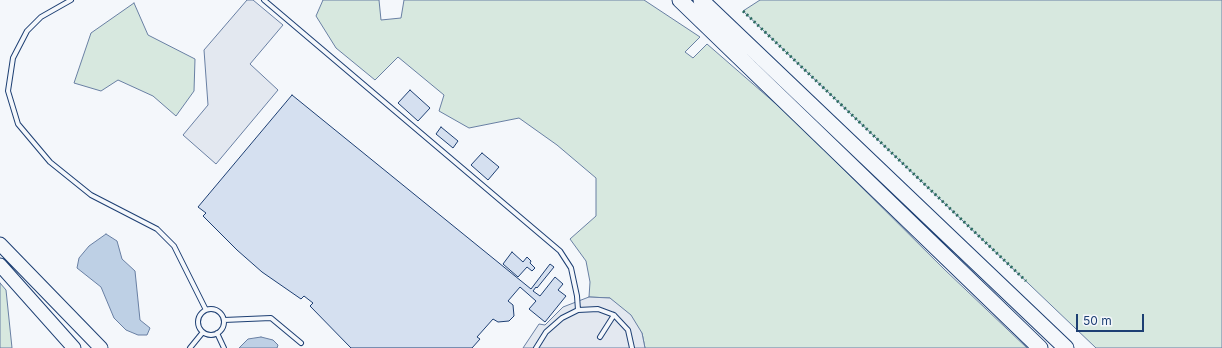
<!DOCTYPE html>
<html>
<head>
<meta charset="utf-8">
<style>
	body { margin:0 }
	#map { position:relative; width:1222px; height:348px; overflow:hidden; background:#f4f7fb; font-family:Inter,sans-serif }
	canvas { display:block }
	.scale { position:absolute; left:1076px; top:314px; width:68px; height:18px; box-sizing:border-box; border:2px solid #1d3f73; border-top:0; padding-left:5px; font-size:12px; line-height:14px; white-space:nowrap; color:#1d3f73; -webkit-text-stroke:3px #f4f7fb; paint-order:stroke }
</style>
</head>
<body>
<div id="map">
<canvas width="1222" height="348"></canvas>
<div class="scale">50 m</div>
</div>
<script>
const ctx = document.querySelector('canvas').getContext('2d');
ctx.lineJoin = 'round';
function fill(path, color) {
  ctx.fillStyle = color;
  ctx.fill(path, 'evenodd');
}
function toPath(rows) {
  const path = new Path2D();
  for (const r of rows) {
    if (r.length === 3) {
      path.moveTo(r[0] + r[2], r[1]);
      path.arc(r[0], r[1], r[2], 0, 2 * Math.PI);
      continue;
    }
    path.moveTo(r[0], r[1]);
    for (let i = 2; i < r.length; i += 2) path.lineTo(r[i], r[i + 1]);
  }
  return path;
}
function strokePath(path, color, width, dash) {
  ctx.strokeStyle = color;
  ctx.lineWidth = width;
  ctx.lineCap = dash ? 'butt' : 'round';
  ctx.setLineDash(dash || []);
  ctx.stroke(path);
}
const green = toPath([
	[323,0,379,0,381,20,401,18,404,0,644,0,700,37,685,52,693,58,707,44,791,117,945,270,1027,348,645,348,642,333,610,298,589,297,590,282,586,261,570,239,596,216,596,178,557,145,519,118,469,128,439,111,444,95,398,57,375,80,336,48,316,16,323,0],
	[760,0,1222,0,1222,348,1096,348,743,11,760,0],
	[134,3,148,35,195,59,194,91,176,116,153,96,118,80,101,91,74,83,91,33,134,3],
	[0,283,6,290,12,348,0,348,0,283]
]);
const parking = toPath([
	[247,0,253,0,283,25,250,64,278,90,216,164,183,135,208,105,204,50,247,0],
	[589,297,610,298,631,315,642,333,645,348,523,348,539,324,545,325,563,307,589,297]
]);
const water = toPath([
	[106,234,117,241,122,259,135,271,140,320,150,328,147,335,138,335,126,330,114,318,101,287,77,268,79,258,89,246,106,234],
	[261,337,273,340,278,345,277,348,239,348,248,339,261,337]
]);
const building = toPath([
	[410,90,430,108,418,121,398,103,410,90],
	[292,95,531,289,550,264,554,267,537,288,536,287,533,291,540,296,555,277,563,284,558,290,566,296,545,322,529,309,536,301,520,287,508,301,513,305,514,316,509,321,498,322,493,319,477,337,480,339,472,348,351,348,310,306,313,303,304,296,301,299,262,272,237,250,203,216,206,213,198,207,292,95],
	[441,127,458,141,453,148,436,134,441,127],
	[482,153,499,167,488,180,471,165,482,153],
	[512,252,523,262,527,257,531,261,530,263,535,268,532,271,527,267,518,277,503,264,512,252]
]);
const lane = toPath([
	[71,0,41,17,27,31,13,58,8,91,18,124,50,162,91,195,157,229,174,246,206,310],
	[264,0,560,251,571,268,577,296,578,310],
	[211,322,13],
	[224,320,271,318,301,343],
	[217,333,224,348],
	[600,337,614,315],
	[190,348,203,332],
	[536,348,546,332,562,318,578,310,598,309,614,315,628,330,632,348]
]);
const primary = toPath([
	[0,244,101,348],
	[0,265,74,348]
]);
const highway = toPath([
	[680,0,1040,348],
	[701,0,1066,348]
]);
const hedge = toPath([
	[743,11,1026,281]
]);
fill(green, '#d7e8df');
strokePath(green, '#687fa3', 1);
fill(parking, '#e3e8f0');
strokePath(parking, '#687fa3', 1);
fill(water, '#bed0e5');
strokePath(water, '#687fa3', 1);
fill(building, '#d5e0f0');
strokePath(building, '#1d3f73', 1);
strokePath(lane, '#1d3f73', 6);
strokePath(primary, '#1d3f73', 15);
strokePath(highway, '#1d3f73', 17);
strokePath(lane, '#f4f7fb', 4);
strokePath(primary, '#f4f7fb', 13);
strokePath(highway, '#f4f7fb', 15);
strokePath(hedge, '#2c6c60', 3, [2, 3]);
</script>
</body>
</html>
